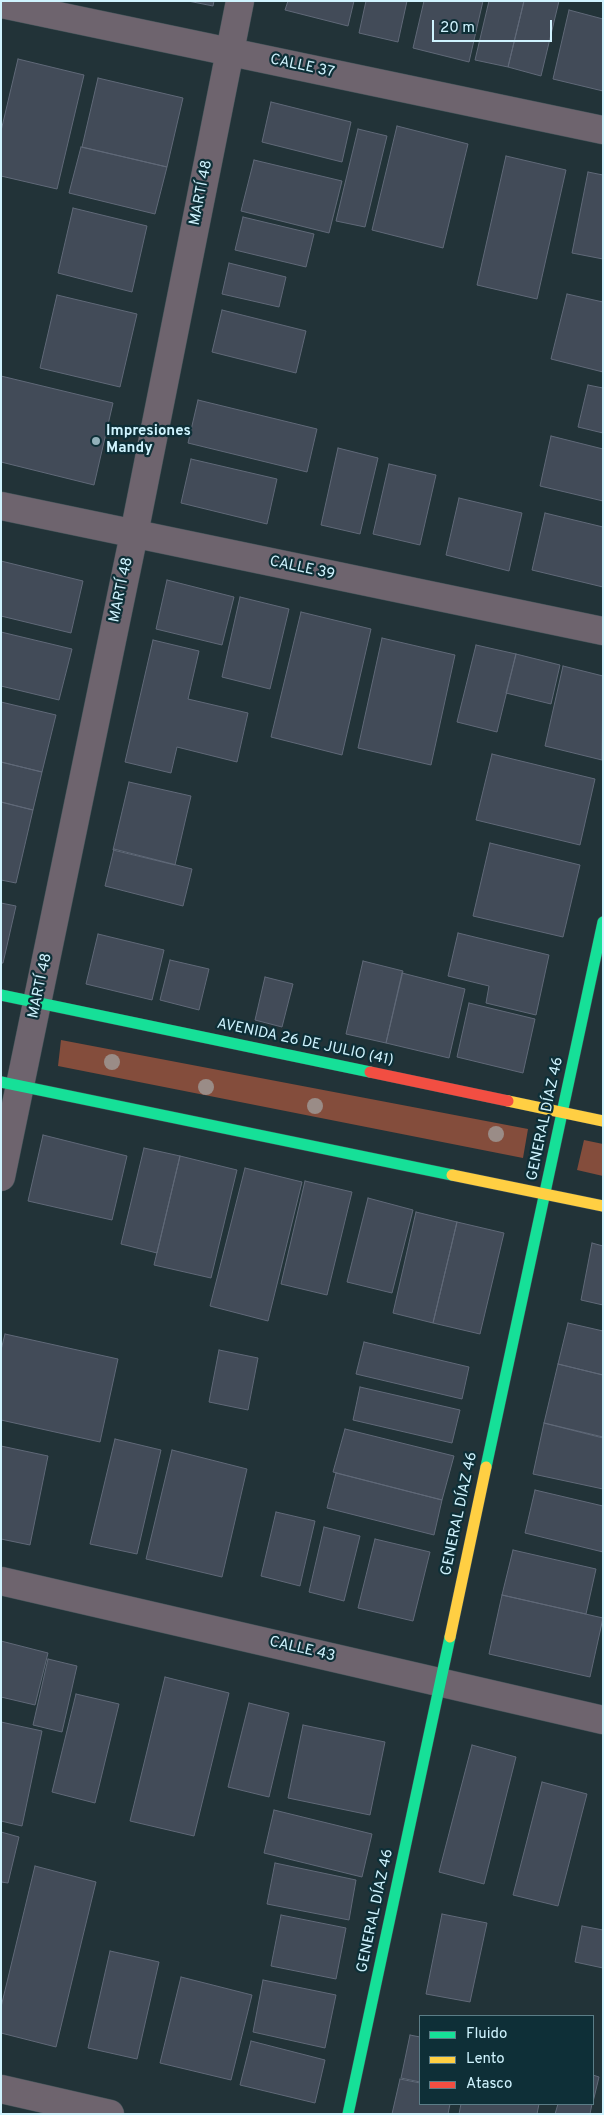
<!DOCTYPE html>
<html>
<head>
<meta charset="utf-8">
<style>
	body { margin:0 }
	#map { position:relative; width:604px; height:2115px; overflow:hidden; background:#223338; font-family:Overpass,sans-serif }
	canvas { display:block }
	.frame { position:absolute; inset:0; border:2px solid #cff3fe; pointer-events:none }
	.legend { position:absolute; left:419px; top:2015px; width:175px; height:90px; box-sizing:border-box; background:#0e2f37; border:1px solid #5b7d87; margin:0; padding:6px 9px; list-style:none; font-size:15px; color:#cff3fe }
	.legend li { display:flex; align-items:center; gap:10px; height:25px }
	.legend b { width:25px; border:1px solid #5b7d87 }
	.scale { position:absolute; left:432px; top:20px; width:120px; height:22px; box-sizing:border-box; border:2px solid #cff3fe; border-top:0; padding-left:6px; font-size:15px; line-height:18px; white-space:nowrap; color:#cff3fe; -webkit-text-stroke:4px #0e2f37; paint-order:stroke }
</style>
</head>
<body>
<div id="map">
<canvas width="604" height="2115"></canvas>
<div class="frame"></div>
<ul class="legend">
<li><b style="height:6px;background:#16e098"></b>Fluido</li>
<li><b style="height:6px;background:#ffcf43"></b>Lento</li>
<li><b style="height:6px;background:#f24e42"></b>Atasco</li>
</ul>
<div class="scale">20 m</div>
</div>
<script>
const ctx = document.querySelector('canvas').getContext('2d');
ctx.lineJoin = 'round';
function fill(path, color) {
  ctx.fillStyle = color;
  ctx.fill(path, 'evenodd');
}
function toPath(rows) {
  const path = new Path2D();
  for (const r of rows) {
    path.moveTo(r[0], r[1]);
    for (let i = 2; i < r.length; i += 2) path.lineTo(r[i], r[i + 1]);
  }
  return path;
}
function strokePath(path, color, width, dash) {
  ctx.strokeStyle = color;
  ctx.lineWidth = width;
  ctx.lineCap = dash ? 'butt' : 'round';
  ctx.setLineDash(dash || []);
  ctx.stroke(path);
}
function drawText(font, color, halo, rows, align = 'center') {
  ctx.font = font + ' Overpass,sans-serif';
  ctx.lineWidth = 4.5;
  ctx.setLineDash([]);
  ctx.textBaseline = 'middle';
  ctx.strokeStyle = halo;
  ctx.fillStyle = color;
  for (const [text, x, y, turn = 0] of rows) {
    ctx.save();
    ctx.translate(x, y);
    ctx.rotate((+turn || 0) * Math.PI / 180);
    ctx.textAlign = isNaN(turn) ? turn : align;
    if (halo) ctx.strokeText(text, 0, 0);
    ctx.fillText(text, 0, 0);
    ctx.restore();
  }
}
const forest = toPath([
	[61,1040,528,1129,523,1158,58,1066],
	[584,1140,603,1144,603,1176,577,1170]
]);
const building = toPath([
	[188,1,214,1,213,6,188,1],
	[288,1,354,1,348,26,285,10,288,1],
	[366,1,407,1,398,42,359,33,366,1],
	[424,1,483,1,469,62,413,48,424,1],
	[489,1,524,1,508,67,475,60,489,1],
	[524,1,559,1,541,76,508,67,524,1],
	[569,10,603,19,603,91,553,79,569,10],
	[18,59,84,75,57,189,1,176,1,131,18,59],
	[98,78,183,98,167,167,82,147,98,78],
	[271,102,351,122,342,162,262,142,271,102],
	[397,126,468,144,443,248,372,230,397,126],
	[358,129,387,136,365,227,336,221,358,129],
	[81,147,167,167,155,214,69,193,81,147],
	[506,156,566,170,537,299,477,285,506,156],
	[254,160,342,181,329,233,241,211,254,160],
	[588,172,603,175,603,259,572,253,588,172],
	[73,208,147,226,132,292,58,273,73,208],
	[243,217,314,234,306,267,235,250,243,217],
	[229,263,286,277,279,307,222,294,229,263],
	[567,294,603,302,603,372,551,359,567,294],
	[57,295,137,314,120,387,40,368,57,295],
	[222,310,306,331,296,373,212,352,222,310],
	[1,376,113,403,94,485,1,462,1,376],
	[588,385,603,388,603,433,578,427,588,385],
	[198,400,317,429,307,472,188,443,198,400],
	[551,436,603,449,603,501,540,486,551,436],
	[338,448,378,458,360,534,321,525,338,448],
	[191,459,277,479,267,524,181,503,191,459],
	[389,464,436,475,420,545,373,534,389,464],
	[459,498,522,513,509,571,446,555,459,498],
	[545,513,603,527,603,587,532,570,545,513],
	[1,561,83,581,71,633,1,616,1,561],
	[167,580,234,597,222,645,156,629,167,580],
	[240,597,289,609,270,689,222,677,240,597],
	[301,612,371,629,342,755,271,737,301,612],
	[1,632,72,649,59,700,1,686,1,632],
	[382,638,455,655,431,765,358,748,382,638],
	[153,640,199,651,188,699,248,713,237,762,177,747,171,773,125,762,153,640],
	[476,645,516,654,497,732,457,722,476,645],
	[516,654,560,665,551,704,506,693,516,654],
	[563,666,603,676,602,760,545,746,563,666],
	[1,702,56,715,42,772,1,762,1,702],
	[492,754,595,779,580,845,476,820,492,754],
	[1,762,42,772,33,810,1,802,1,762],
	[129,782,191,796,175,865,113,850,129,782],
	[1,802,33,810,16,883,1,880,1,802],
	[490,843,580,865,563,937,473,916,490,843],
	[114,849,192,869,183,906,105,886,114,849],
	[1,903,16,906,3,963,1,963,1,903],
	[458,933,549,955,536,1015,486,1003,489,986,448,976,458,933],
	[98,934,164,950,152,1000,86,984,98,934],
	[170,960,209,969,199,1010,160,1000,170,960],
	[363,961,403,971,386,1043,346,1034,363,961],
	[402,973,465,989,449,1058,386,1043,402,973],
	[265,977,293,984,282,1027,255,1020,265,977],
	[469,1003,535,1019,523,1073,457,1057,469,1003],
	[43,1135,127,1156,112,1220,28,1201,43,1135],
	[144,1148,180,1156,157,1253,121,1244,144,1148],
	[180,1156,237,1170,211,1278,154,1265,180,1156],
	[245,1168,302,1182,268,1321,210,1306,245,1168],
	[305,1181,352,1192,327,1295,281,1284,305,1181],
	[368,1198,413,1210,392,1293,347,1282,368,1198],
	[416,1212,457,1222,433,1323,393,1313,416,1212],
	[457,1222,504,1233,480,1334,433,1323,457,1222],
	[592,1243,603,1246,603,1305,581,1300,592,1243],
	[568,1323,603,1331,603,1375,558,1364,568,1323],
	[5,1334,118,1359,100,1442,1,1420,1,1350,5,1334],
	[364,1342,469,1367,462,1399,356,1374,364,1342],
	[219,1350,258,1358,248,1410,209,1402,219,1350],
	[558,1364,603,1375,603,1437,544,1423,558,1364],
	[360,1387,460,1410,452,1443,353,1420,360,1387],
	[544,1423,603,1438,603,1489,533,1474,544,1423],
	[345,1429,454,1456,442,1500,333,1472,345,1429],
	[115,1439,161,1450,137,1554,90,1544,115,1439],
	[1,1446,48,1456,30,1545,1,1539,1,1446],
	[172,1450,247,1469,222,1577,146,1559,172,1450],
	[336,1473,442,1500,434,1535,327,1508,336,1473],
	[535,1490,603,1506,603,1552,525,1533,535,1490],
	[276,1512,315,1521,300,1586,261,1576,276,1512],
	[324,1527,360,1536,344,1601,309,1592,324,1527],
	[375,1539,430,1552,413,1621,358,1608,375,1539],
	[513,1550,596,1569,586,1614,502,1595,513,1550],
	[502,1595,603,1618,590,1677,489,1654,502,1595],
	[1,1641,48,1653,35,1705,1,1697,1,1641],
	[48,1659,77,1666,62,1732,33,1725,48,1659],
	[165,1677,229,1693,194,1836,130,1821,165,1677],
	[76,1694,119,1704,95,1803,52,1792,76,1694],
	[249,1703,289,1713,269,1797,228,1787,249,1703],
	[1,1722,42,1731,22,1826,1,1821,1,1722],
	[303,1725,385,1742,370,1815,288,1798,303,1725],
	[472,1745,516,1757,484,1884,439,1872,472,1745],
	[542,1782,587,1794,558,1906,513,1895,542,1782],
	[274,1810,372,1834,362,1877,264,1853,274,1810],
	[1,1832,19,1837,8,1883,1,1882,1,1832],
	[275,1863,356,1880,349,1920,267,1904,275,1863],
	[35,1866,96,1882,56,2047,1,2033,1,2007,35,1866],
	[442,1914,487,1923,470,2002,426,1994,442,1914],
	[281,1915,346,1928,336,1979,271,1966,281,1915],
	[582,1926,603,1930,603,1968,575,1962,582,1926],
	[110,1951,159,1962,137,2059,88,2048,110,1951],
	[181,1977,252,1995,231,2080,160,2063,181,1977],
	[263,1980,336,1995,325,2048,253,2032,263,1980],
	[410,2035,420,2037,420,2082,401,2078,410,2035],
	[251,2041,325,2060,315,2103,240,2085,251,2041],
	[593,2075,599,2077,593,2102,593,2075],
	[400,2079,420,2083,420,2104,450,2104,448,2114,392,2114,400,2079],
	[461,2104,539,2104,537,2114,459,2114,461,2104],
	[558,2104,592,2104,590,2114,555,2114,558,2104]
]);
const street = toPath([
	[1,4,603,130],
	[1,506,603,631],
	[1,1177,134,534,240,1],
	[1,1581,603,1720],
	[1,2089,110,2114]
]);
const fast = toPath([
	[1,995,370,1072],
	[1,1082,452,1175],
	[486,1467,603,922],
	[348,2114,450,1637]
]);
const slow = toPath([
	[508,1101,603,1121],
	[452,1175,603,1206],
	[450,1637,486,1467]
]);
const jam = toPath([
	[370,1072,508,1101]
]);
const trees = [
	[112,1062],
	[206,1087],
	[315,1106],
	[496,1134]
];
const markers = [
	[96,441,5,"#92b0b9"]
];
const streetNames = [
	["CALLE 37",302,67,12],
	["MARTÍ 48",202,193,-79],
	["CALLE 39",302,569,12],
	["MARTÍ 48",122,590,-78],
	["MARTÍ 48",41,986,-78],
	["AVENIDA 26 DE JULIO (41)",305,1043,12],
	["GENERAL DÍAZ 46",546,1119,-78],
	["GENERAL DÍAZ 46",460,1514,-78],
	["CALLE 43",302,1650,13],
	["GENERAL DÍAZ 46",376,1911,-78]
];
const poiNames = [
	["Impresiones",106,432],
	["Mandy",106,449]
];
fill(forest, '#844d3c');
fill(building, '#424b58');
strokePath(building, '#606978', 1);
strokePath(street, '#3f5156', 29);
strokePath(fast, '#3f5156', 12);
strokePath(slow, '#3f5156', 12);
strokePath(jam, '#3f5156', 12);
strokePath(street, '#6e646e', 28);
strokePath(fast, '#16e098', 11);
strokePath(slow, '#ffcf43', 11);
strokePath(jam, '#f24e42', 11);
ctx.fillStyle = '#9a8c87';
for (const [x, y] of trees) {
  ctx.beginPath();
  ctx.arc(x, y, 8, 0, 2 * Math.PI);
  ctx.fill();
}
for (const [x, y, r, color] of markers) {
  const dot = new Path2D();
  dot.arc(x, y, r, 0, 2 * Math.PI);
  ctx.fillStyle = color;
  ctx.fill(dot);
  strokePath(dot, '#0e2f37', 2);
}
drawText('15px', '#cff3fe', '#0e2f37', streetNames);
drawText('bold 15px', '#cff3fe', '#0e2f37', poiNames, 'left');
</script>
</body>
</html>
